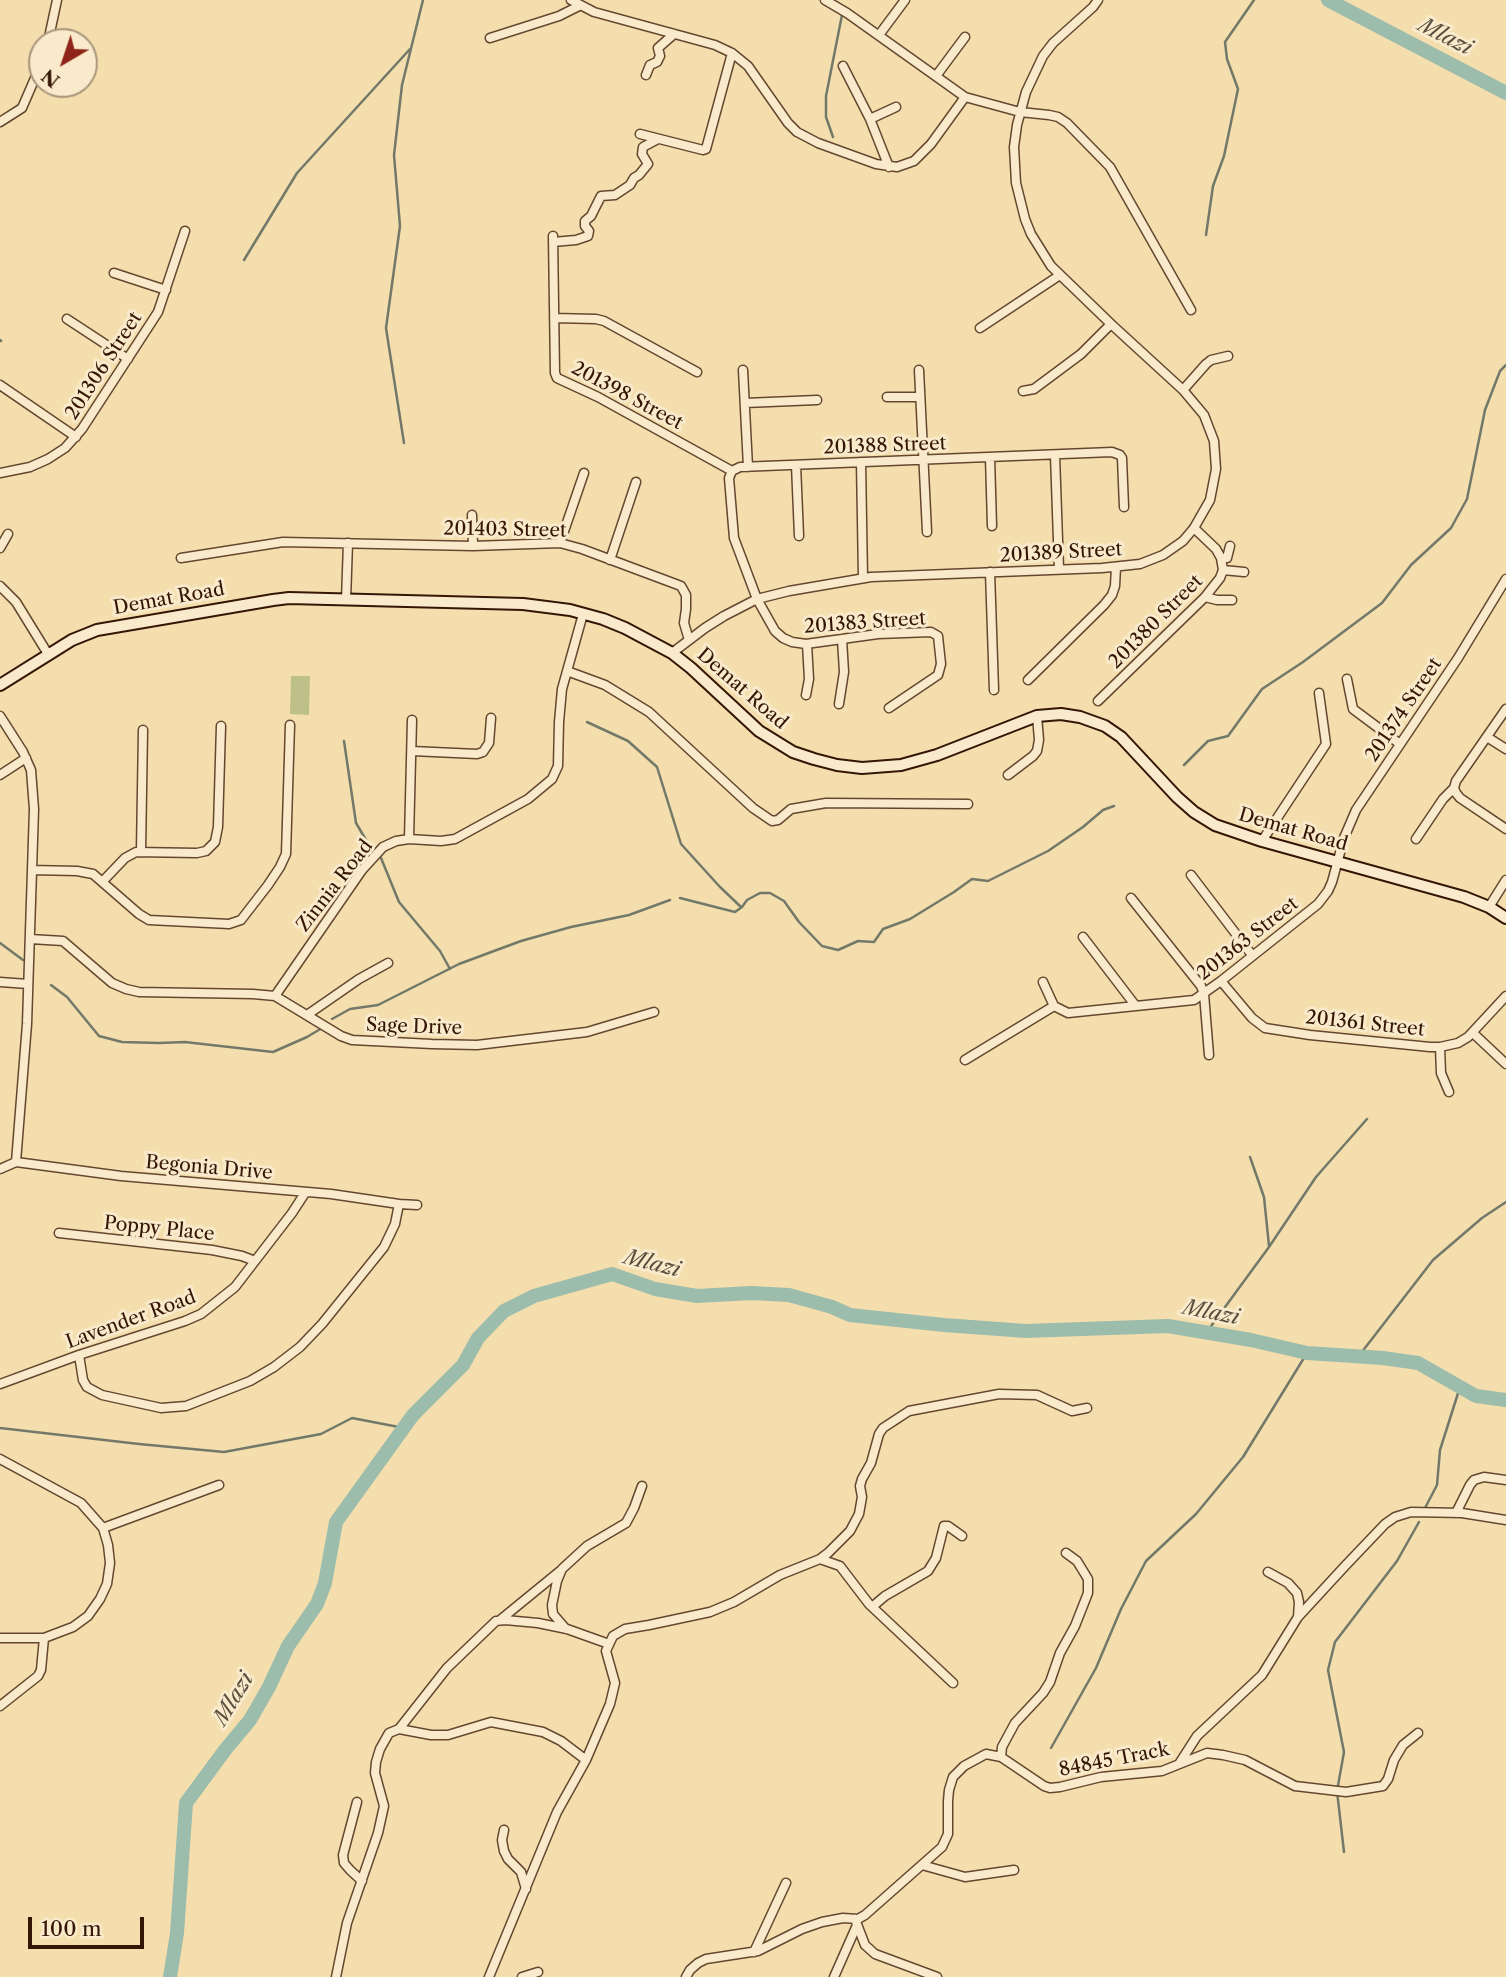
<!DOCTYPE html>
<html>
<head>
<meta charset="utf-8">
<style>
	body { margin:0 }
	#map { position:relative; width:1506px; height:1977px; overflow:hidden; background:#f4deae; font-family:"Libre Caslon Text",serif }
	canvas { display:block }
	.north { position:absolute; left:28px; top:28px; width:70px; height:70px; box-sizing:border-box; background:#f8eaca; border:2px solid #aa957b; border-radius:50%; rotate:219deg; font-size:19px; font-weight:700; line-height:28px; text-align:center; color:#351505 }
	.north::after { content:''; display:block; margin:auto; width:24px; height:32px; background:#8f2418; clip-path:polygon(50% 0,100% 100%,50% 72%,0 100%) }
	.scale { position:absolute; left:28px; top:1917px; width:116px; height:32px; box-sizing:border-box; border:4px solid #351505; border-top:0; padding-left:9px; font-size:21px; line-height:24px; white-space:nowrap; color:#351505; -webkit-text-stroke:5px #f8eaca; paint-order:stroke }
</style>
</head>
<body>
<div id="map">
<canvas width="1506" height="1977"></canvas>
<div class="north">N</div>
<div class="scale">100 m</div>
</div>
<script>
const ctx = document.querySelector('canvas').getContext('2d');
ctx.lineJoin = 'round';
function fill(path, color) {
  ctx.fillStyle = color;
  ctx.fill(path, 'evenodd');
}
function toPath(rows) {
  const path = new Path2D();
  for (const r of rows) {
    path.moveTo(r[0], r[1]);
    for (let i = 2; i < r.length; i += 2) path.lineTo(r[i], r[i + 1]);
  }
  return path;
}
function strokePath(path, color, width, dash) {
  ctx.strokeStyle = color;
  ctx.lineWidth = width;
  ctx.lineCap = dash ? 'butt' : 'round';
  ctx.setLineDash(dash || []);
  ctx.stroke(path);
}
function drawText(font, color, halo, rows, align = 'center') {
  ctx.font = font + ' "Libre Caslon Text",serif';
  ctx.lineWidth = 6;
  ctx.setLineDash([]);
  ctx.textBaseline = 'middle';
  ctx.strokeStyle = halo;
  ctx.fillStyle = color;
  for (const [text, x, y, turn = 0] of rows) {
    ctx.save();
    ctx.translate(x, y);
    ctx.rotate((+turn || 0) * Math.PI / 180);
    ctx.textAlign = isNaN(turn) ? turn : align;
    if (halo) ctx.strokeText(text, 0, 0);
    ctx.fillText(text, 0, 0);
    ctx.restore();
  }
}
const green = toPath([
	[291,676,310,676,309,715,290,714]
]);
const stream = toPath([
	[833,137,826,117,826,96,842,15],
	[1206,235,1213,186,1224,156,1238,89,1227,59,1225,42,1254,0],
	[244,260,297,173,410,49],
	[0,340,1,341],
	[404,443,386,328,400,226,394,155,402,85,423,0],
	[587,722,628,741,657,767,681,844,720,887,741,907],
	[344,741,356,823,372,850],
	[1184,765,1208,741,1228,736,1262,689,1303,662,1382,603,1411,565,1451,528,1467,499,1485,410,1500,371,1506,365],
	[381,858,399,902,440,951,450,969],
	[680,898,735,912,742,907,747,900,760,893,770,893,784,901,799,922,822,946,838,950,858,941,874,942,883,929,910,919,954,892,972,879,988,881,1048,851,1083,827,1103,810,1114,806],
	[0,943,23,960],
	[51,985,67,997,99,1036,122,1042,159,1043,185,1042,273,1052,307,1037,322,1028],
	[332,1019,350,1009,378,1005,459,964,521,941,571,927,629,915,670,900],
	[1250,1157,1264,1197,1269,1246],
	[1206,1333,1269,1247,1316,1177,1367,1119],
	[1358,1357,1433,1260,1482,1218,1506,1202],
	[0,1428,139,1444,224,1452,321,1434,352,1418,404,1428],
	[1425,1508,1437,1485,1440,1450,1460,1387],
	[1051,1748,1096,1668,1121,1609,1146,1561,1196,1514,1243,1457,1307,1353],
	[1344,1852,1337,1791,1344,1752,1328,1670,1335,1642,1397,1561,1419,1522]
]);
const river = toPath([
	[1328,0,1506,93],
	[170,1977,177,1933,186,1803,225,1750,250,1720,269,1687,288,1646,317,1604,325,1583,336,1522,413,1415,463,1365,478,1338,504,1311,534,1296,612,1274,655,1289,697,1296,751,1293,789,1295,832,1307,850,1315,944,1325,1026,1331,1168,1326,1251,1340,1307,1353,1383,1358,1418,1363,1476,1396,1506,1400]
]);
const street = toPath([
	[571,0,594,12,715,45,732,53,748,66,788,123,797,132,818,143,876,164,897,167,914,161,931,144,965,97],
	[825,0,847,13,965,97,1020,112,1049,115,1058,117,1067,123,1110,167,1191,310],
	[879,35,905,0],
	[490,38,559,16,579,6],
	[48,42,57,0],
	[843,66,870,119,889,167],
	[646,75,650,65,657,62,660,56,658,48,674,34],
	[936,76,965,37],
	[870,119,896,107],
	[0,122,22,108,42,62],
	[640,134,703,150,706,149,732,53],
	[553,236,555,373,557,378,598,397,732,471],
	[553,242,576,240,588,236,589,231,585,226,585,221,591,216,601,196,615,195,630,185,634,178,639,175,648,164,642,154,643,147,658,139],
	[114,273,166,290],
	[554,318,596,319,604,321,697,372],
	[67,319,128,359],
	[980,328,1060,275],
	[743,370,748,467],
	[919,370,927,532],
	[0,385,76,437],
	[1183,390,1206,364,1211,360,1228,356],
	[1023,391,1034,389,1081,354,1111,324],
	[887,397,920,397],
	[745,403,817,400],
	[1055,455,1059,569],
	[990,457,992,526],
	[861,462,863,578],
	[796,465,799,536],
	[0,473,30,467,48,459,65,448,82,429,158,312,185,231],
	[472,515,473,546],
	[560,543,584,473],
	[0,548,8,534],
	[181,558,283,542,473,546,560,543,582,549,681,586,686,595,686,609,684,623,689,640],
	[1221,558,1227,558,1230,546],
	[610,560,636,482],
	[1223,570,1244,572],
	[990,572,994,690],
	[0,586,16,602,48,654],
	[1205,597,1217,600,1232,600],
	[346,600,348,543],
	[672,653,705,628,724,616,757,599,789,591,871,577,1102,568,1140,564,1163,555,1183,541,1194,528,1210,500,1216,469,1214,441,1204,415,1183,390,1111,324,1051,266,1031,234,1025,219,1016,183,1014,147,1017,125,1026,92,1043,56,1053,43,1093,7,1098,0],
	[567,671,605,685,649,712,753,808,772,821,778,820,791,809,826,803,968,804],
	[1347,679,1353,709,1400,744],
	[1028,680,1104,605,1112,595,1115,586,1116,567],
	[806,695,809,679,807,644],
	[1098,701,1205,597,1220,578,1223,570,1221,558,1216,549,1194,528],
	[839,704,844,672,842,639],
	[889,708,938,675,941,664,938,636,931,632,878,634,806,644,792,642,783,638,775,631,757,599,734,538,729,478,732,471,740,467,1112,452,1120,455,1122,458,1124,507],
	[1506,709,1456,781,1454,788,1456,793,1460,798,1506,829],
	[0,716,23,752,31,770,34,809,27,1024,16,1162],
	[1487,737,1506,749],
	[412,751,477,754,483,752,489,743,491,718],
	[0,775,26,758],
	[1008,775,1033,756,1037,751,1039,740,1037,716],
	[409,839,412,720],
	[1416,839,1443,799,1454,788],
	[1262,841,1326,744,1319,693],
	[141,851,143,730],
	[32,870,77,871,93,874,139,914,149,920,229,924,241,920,268,885,280,867,286,854,290,725],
	[1191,875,1252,955],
	[103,881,125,858,136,852,197,853,206,851,215,842,218,827,221,726],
	[1131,898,1201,986,1204,994,1209,1055],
	[1489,907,1506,880],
	[1083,937,1135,1005],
	[30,939,63,941,112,983,126,989,139,992,253,994,275,996,341,1036,352,1040,432,1044,477,1045,587,1032,654,1012],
	[1221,981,1252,1018,1265,1028,1310,1035,1430,1047,1440,1047,1458,1043,1468,1037,1506,996],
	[0,982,28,984],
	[1043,982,1054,1006,1068,1013,1194,1000,1221,981,1318,904,1328,891,1332,882,1344,838,1356,810,1458,658,1506,579],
	[275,996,362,870,383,847,396,841,409,839,441,841,455,839,528,799,552,779,558,766,559,722,562,689,583,614],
	[307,1015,359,979,388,963],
	[1473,1033,1506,1064],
	[1440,1047,1441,1073,1449,1092],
	[965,1060,1054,1006],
	[0,1169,16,1162,121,1176,331,1194,399,1204,417,1205],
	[59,1233,212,1250,242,1256,255,1261],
	[79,1355,83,1380,87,1387,102,1395,161,1408,186,1406,250,1381,274,1367,300,1347,322,1324,384,1247,395,1224,399,1204],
	[0,1384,79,1355,185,1321,201,1314,235,1287,292,1213,305,1193],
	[0,1459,81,1503,103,1528,108,1545,110,1563,107,1584,100,1599,88,1616,73,1627,44,1638,0,1638],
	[1456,1513,1470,1485,1474,1480,1484,1477,1506,1480],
	[103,1528,219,1485],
	[820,1559,840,1566,869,1604,953,1683],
	[1268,1572,1288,1583,1297,1593,1299,1602,1298,1617],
	[872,1607,885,1596,928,1571,936,1558,944,1526,948,1526,962,1536],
	[500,1620,560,1571],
	[566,1629,553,1614,552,1605,557,1581,562,1569,587,1546,626,1523,634,1508,642,1486],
	[0,1706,38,1676,41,1670,44,1638],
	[399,1729,447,1668,496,1621,505,1620,538,1623,567,1629,609,1644],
	[1001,1757,1002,1747,1015,1723,1043,1693,1050,1682,1060,1653,1075,1626,1088,1593,1088,1579,1077,1561,1066,1553],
	[1179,1764,1197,1736,1262,1675,1298,1617,1345,1566,1385,1524,1395,1517,1411,1512,1462,1513,1506,1520],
	[357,1802,343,1855,344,1863,350,1870,362,1881],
	[504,1830,502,1840,504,1851,508,1859,521,1872,526,1889],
	[922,1865,965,1877,1014,1870],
	[855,1919,865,1945,875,1954,937,1977],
	[754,1952,786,1883],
	[336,1977,347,1923,378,1833,384,1806,375,1773,376,1762,380,1749,389,1733,399,1729,431,1735,448,1735,491,1722,543,1732,561,1741,586,1760],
	[489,1977,557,1812,586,1760,610,1704,615,1683,606,1651,613,1636,625,1629,649,1625,710,1612,734,1602,780,1575,820,1559,828,1553,850,1531,859,1514,862,1497,860,1486,862,1479,871,1463,879,1434,883,1428,909,1411,999,1394,1037,1395,1072,1411,1087,1408],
	[522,1977,538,1972],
	[686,1977,690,1970,698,1963,706,1959,758,1951,802,1929,822,1922,843,1918,858,1919,865,1915,942,1847,948,1834,948,1801,949,1790,953,1777,964,1766,986,1754,1001,1757,1044,1786,1050,1788,1060,1787,1101,1777,1162,1771,1207,1753,1223,1755,1245,1760,1295,1786,1346,1792,1383,1786,1388,1779,1394,1760,1403,1745,1418,1733],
	[834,1977,857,1925]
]);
const secondary = toPath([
	[0,685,72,640,97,630,273,600,289,598,523,604,570,610,603,619,625,628,672,653,691,668,759,731,793,752,814,759,837,765,862,768,901,765,937,755,1037,716,1061,714,1080,717,1105,726,1121,737,1177,797,1194,812,1215,825,1262,841,1464,897,1489,907,1506,918]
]);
const streetNames = [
	["201306 Street",104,366,-57],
	["201398 Street",627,396,28],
	["201388 Street",885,446,-2],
	["201403 Street",505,530,1],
	["201389 Street",1061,553,-3],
	["Demat Road",169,599,-10],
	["201380 Street",1156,622,-45],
	["201383 Street",865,623,-4],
	["Demat Road",742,689,41],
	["201374 Street",1404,710,-56],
	["Demat Road",1293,830,16],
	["Zinnia Road",335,886,-52],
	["201363 Street",1248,939,-38],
	["201361 Street",1365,1024,6],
	["Sage Drive",414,1027,2],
	["Begonia Drive",209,1168,5],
	["Poppy Place",159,1229,6],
	["Lavender Road",131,1320,-20],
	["84845 Track",1114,1760,-11]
];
const waterNames = [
	["Mlazi",1445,37,27],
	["Mlazi",652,1264,14],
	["Mlazi",1211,1313,11],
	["Mlazi",234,1699,-59]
];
fill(green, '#bdc189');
strokePath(stream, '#737969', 2.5);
strokePath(river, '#9cbcac', 14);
strokePath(street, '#65472f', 11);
strokePath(secondary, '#351505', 14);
strokePath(street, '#f8eaca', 8);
strokePath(secondary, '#f8eaca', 10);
drawText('19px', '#351505', '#f8eaca', streetNames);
drawText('italic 21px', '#594f3f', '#f8eaca', waterNames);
</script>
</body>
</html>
